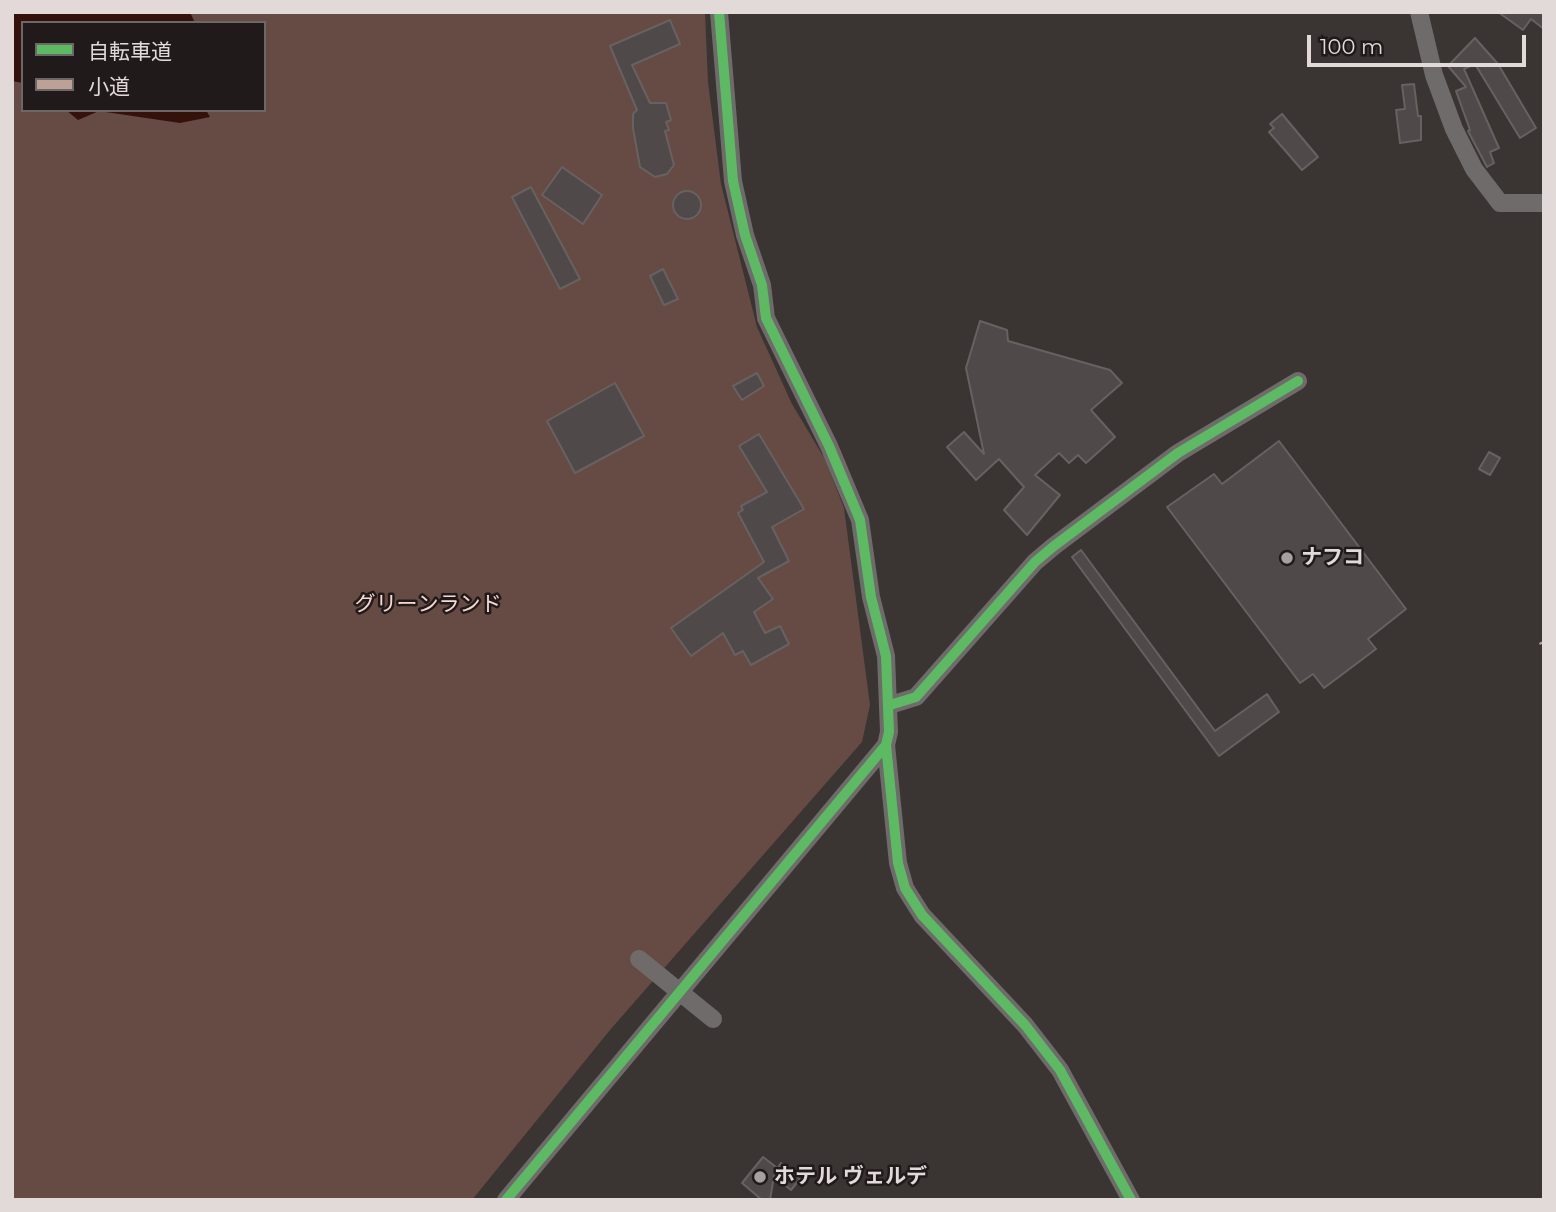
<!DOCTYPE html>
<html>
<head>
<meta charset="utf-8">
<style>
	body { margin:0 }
	#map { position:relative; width:1556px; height:1212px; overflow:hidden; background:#3a3433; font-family:Montserrat,"Noto Sans JP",sans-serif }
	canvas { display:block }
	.frame { position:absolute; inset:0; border:14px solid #e1dad8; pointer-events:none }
	.legend { position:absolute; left:21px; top:21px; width:245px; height:91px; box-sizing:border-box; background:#201b1a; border:2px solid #6d6766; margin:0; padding:9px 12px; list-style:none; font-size:21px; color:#e1dad8 }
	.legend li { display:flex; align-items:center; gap:14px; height:35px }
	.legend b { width:35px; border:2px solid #6d6766 }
	.scale { position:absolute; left:1307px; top:35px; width:219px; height:32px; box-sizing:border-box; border:4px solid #e1dad8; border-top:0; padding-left:9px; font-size:21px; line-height:24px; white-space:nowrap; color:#e1dad8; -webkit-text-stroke:5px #201b1a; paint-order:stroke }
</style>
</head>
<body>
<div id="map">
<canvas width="1556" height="1212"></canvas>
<div class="frame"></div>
<ul class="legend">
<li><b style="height:9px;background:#5cba63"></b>自転車道</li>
<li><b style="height:9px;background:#bda197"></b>小道</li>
</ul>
<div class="scale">100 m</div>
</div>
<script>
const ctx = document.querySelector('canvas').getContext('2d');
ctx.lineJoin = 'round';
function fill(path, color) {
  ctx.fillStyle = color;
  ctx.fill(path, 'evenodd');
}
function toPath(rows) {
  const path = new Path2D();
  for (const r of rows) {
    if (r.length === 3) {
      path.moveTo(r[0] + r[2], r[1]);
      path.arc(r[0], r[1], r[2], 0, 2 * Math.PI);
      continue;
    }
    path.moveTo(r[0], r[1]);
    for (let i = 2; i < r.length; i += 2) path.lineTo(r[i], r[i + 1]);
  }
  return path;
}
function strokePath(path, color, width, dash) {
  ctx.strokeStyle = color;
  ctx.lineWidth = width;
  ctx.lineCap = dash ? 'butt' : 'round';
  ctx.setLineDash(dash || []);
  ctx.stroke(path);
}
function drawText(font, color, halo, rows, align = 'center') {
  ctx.font = font + ' Montserrat,"Noto Sans JP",sans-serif';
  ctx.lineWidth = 5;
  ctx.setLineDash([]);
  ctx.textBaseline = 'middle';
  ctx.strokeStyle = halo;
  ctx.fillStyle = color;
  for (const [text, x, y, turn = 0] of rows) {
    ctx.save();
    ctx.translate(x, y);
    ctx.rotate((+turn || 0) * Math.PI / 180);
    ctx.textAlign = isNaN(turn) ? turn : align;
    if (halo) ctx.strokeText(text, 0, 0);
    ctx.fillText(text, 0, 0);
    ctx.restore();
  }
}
const green = toPath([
	[12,12,705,12,708,82,721,184,757,327,792,404,826,461,844,508,870,705,862,742,610,1030,472,1200,12,1200],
	[23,23,264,23,264,110,23,110]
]);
const water = toPath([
	[12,12,190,12,195,23,23,23,23,83,12,81],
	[66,110,206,110,210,117,180,123,99,111,78,120]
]);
const building = toPath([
	[1498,12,1544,12,1544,29,1531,19,1523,30,1498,12],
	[670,20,680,44,632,65,650,103,666,103,671,120,666,122,669,130,665,131,674,165,667,174,655,177,640,167,633,128,633,114,637,110,610,46,670,20],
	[1475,38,1498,64,1536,128,1520,138,1475,64,1464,69,1499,148,1490,152,1494,163,1487,167,1468,131,1470,130,1456,91,1466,87,1448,66,1475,38],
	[1414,84,1418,116,1421,116,1421,140,1400,143,1396,110,1405,109,1402,85,1414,84],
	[1282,114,1318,157,1302,170,1269,132,1274,128,1270,124,1282,114],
	[562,167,602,195,583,224,542,195,562,167],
	[531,187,580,279,560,289,512,197,531,187],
	[687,205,14],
	[663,269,678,299,664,305,650,276,663,269],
	[980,321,1007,330,1008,341,1110,370,1122,383,1091,410,1115,437,1086,463,1078,455,1069,463,1059,453,1035,475,1060,495,1027,535,1004,510,1024,487,999,459,976,480,947,447,964,432,984,454,966,368,980,321],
	[757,373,764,386,742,400,733,386,757,373],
	[615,383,644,436,575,473,547,421,615,383],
	[759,434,804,509,772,527,789,561,758,578,773,599,754,612,765,633,780,626,789,644,751,665,743,651,735,655,723,633,691,656,671,628,764,562,738,513,743,510,741,506,767,492,739,446,759,434],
	[1279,441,1406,609,1368,639,1376,649,1324,688,1313,674,1300,683,1167,507,1214,474,1222,484,1279,441],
	[1489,452,1500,458,1490,475,1479,469,1489,452],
	[1081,550,1215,731,1267,694,1279,712,1219,756,1072,557,1081,550],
	[763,1157,776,1167,775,1172,781,1163,800,1179,791,1190,774,1176,770,1200,762,1200,742,1183,763,1157]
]);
const minor = toPath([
	[1419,12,1434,75,1454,129,1474,169,1500,203,1544,203],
	[890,705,916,697,1035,562,1054,546,1178,453,1298,381],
	[886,745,898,863,905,888,922,915,1025,1025,1060,1070,1131,1200],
	[506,1200,886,745,889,732,886,656,871,597,860,520,829,446,766,318,762,285,745,235,733,181,719,12]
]);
const minorBridge = toPath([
	[639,959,713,1019]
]);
const quiet = toPath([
	[1543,641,1544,643]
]);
const cycleway = toPath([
	[890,705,916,697,1035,562,1054,546,1178,453,1298,381],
	[886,745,898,863,905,888,922,915,1025,1025,1060,1070,1131,1200],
	[506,1200,886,745,889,732,886,656,871,597,860,520,829,446,766,318,762,285,745,235,733,181,719,12]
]);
const markers = [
	[1287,558,7,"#a7a09e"],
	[760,1177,7,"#a7a09e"]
];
const poiNames = [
	["ナフコ",1301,558],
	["ホテル ヴェルデ",774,1177]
];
const parkNames = [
	["グリーンランド",428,605]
];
fill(green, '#664a44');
fill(water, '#35110b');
fill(building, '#4f4a49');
strokePath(building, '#676261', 2);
strokePath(minor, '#6e6b6a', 18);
strokePath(minorBridge, '#6e6b6a', 18);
strokePath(quiet, '#bda197', 9, [18, 9]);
strokePath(cycleway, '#5cba63', 10);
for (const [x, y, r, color] of markers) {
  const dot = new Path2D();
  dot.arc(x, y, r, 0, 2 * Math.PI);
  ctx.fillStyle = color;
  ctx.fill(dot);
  strokePath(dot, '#201b1a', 2.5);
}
drawText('bold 21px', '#e1dad8', '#201b1a', poiNames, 'left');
drawText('21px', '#f8d7d1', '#201b1a', parkNames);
</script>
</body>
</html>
